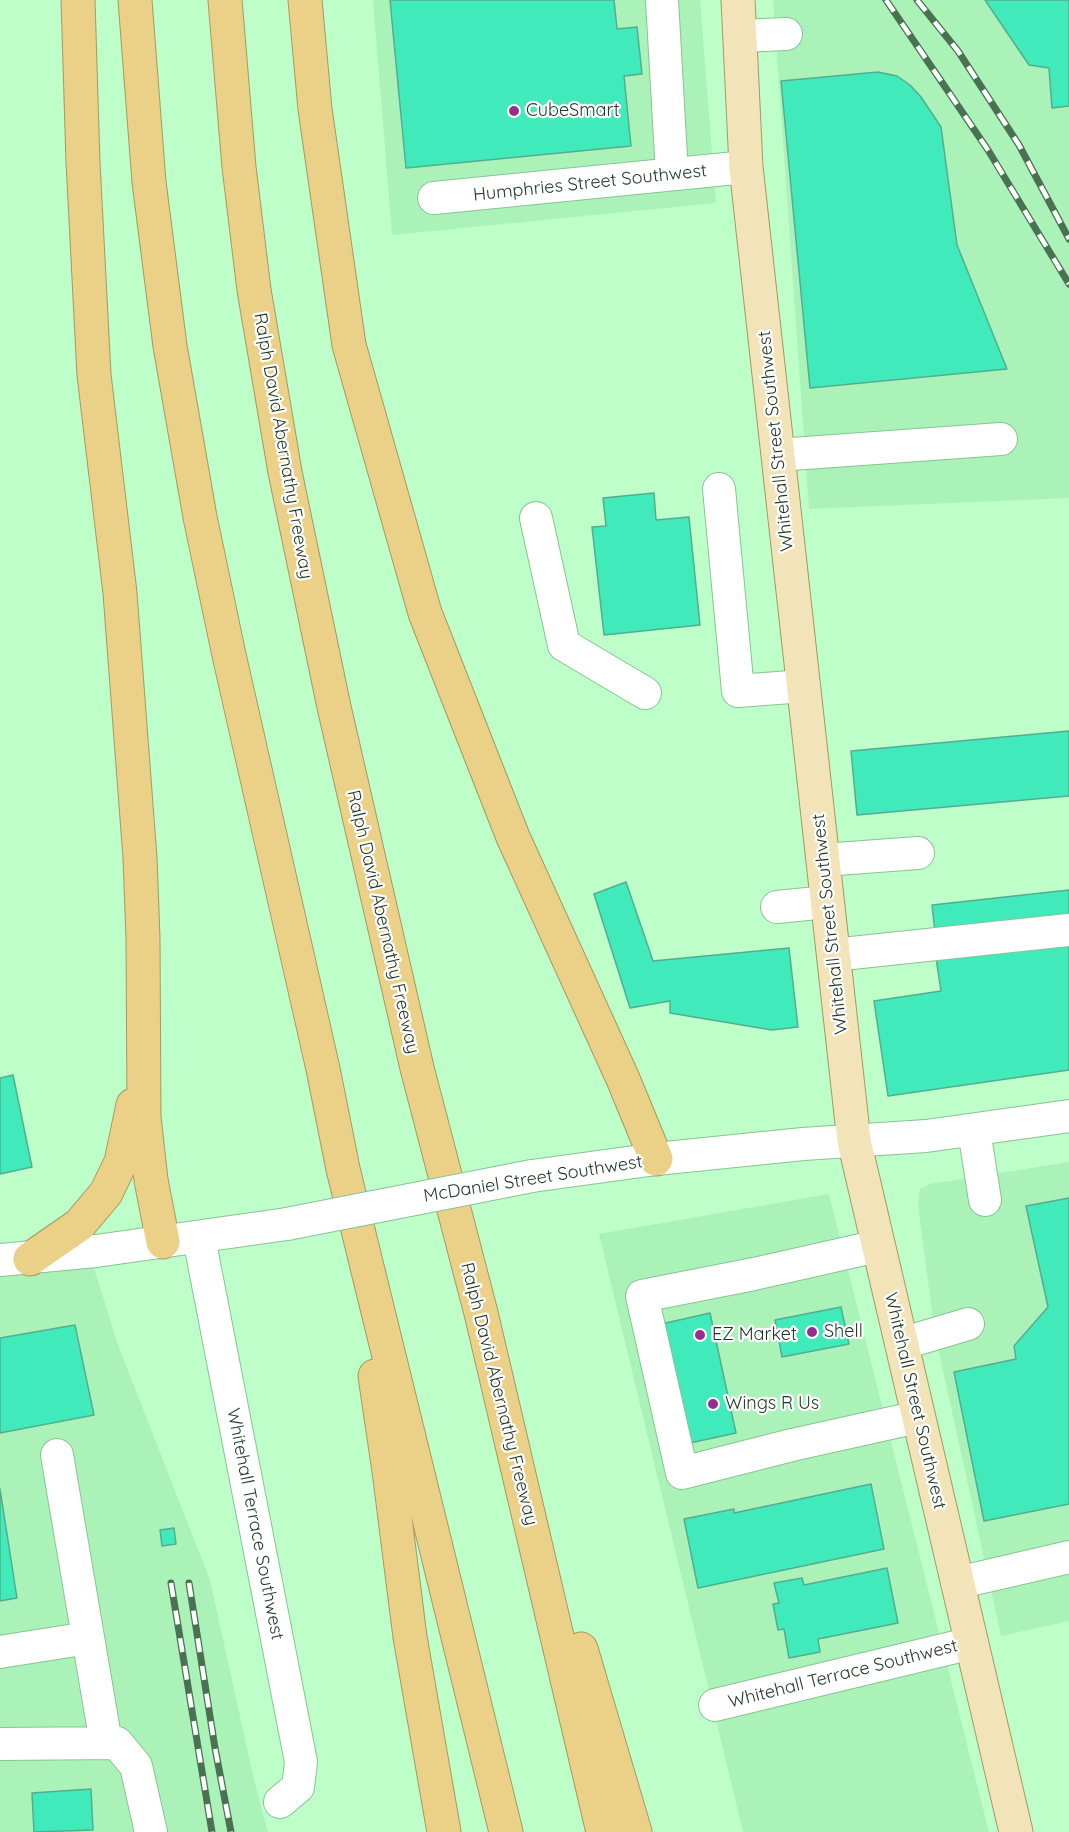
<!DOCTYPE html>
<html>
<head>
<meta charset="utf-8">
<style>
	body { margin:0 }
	canvas { display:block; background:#bdfec9 }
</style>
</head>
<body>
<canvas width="1069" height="1832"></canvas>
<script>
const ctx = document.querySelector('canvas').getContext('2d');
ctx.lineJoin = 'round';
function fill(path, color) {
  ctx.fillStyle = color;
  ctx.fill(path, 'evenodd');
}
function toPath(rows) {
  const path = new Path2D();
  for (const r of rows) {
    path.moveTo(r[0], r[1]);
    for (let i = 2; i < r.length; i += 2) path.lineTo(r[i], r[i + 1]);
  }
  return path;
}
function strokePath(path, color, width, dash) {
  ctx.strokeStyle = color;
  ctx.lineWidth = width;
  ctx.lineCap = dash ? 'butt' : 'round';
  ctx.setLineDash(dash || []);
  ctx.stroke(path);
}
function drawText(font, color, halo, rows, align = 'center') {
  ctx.font = font + ' Quicksand,sans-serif';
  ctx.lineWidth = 4.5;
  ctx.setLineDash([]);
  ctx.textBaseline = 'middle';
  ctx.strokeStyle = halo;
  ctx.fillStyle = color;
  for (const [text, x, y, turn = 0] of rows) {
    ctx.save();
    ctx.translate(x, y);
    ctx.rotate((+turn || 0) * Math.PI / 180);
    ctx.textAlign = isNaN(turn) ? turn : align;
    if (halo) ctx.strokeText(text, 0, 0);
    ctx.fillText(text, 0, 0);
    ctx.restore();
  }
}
const built = toPath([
	[373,0,700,0,716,203,392,235],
	[773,0,1069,0,1069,498,809,509],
	[1069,1162,1069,1621,1001,1636,935,1334,918,1206,920,1189,930,1184],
	[829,1194,989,1832,743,1832,599,1234],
	[90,1255,118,1345,210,1580,254,1780,268,1832,0,1832,0,1260]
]);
const building = toPath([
	[390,0,614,0,617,29,637,27,642,74,624,76,631,146,406,168,390,0],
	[985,0,1069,0,1069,106,1052,108,1049,68,1029,65,985,0],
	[878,72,897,76,910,85,921,97,941,127,957,245,1007,369,810,388,781,81,878,72],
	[654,493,656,520,689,517,700,625,604,635,592,527,606,526,603,498,654,493],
	[1069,731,1069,796,857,815,851,751,1069,731],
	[626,882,653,961,789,948,798,1027,772,1030,670,1013,670,1001,630,1008,594,894,626,882],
	[1069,890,1069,918,935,932,932,905,1069,890],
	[1069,939,1069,1070,888,1096,874,1001,941,991,936,958,1069,939],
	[13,1075,32,1167,0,1174,0,1078,13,1075],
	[1069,1198,1069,1504,984,1521,954,1372,1016,1359,1014,1346,1048,1307,1026,1206,1069,1198],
	[841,1307,849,1344,782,1357,775,1320,841,1307],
	[710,1313,736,1433,690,1443,657,1325,710,1313],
	[75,1325,94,1415,0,1433,0,1338,75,1325],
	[871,1484,884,1549,698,1588,684,1519,734,1509,734,1513,871,1484],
	[0,1489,17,1598,0,1601,0,1489],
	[174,1528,176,1544,162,1546,160,1530,174,1528],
	[887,1568,898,1623,818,1639,820,1652,789,1658,784,1629,778,1630,773,1604,779,1603,774,1583,802,1578,804,1585,887,1568],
	[91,1789,93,1830,34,1832,32,1793,91,1789]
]);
const minor = toPath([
	[662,0,672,174],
	[740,36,786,34],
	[434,198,746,167],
	[778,455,1001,439],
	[719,489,738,691,804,686],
	[536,518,564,645,645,693],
	[823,860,918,853],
	[777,907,827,902],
	[833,955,1069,930],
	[974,1130,985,1200],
	[532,1176,656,1159,803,1144,926,1136,1069,1116],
	[199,1238,301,1762,298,1787,280,1802],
	[878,1246,754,1274,642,1296,682,1473,792,1445,918,1417],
	[0,1260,96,1251,287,1224],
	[901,1344,968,1324],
	[57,1455,106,1743],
	[957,1583,1069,1557],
	[0,1652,88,1638],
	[715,1705,972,1643],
	[0,1744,117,1743,136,1766,151,1832]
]);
const major = toPath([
	[738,0,746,167,854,1141,1016,1832]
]);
const highway = toPath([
	[78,0,83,162,94,375,120,593,140,858,143,938,144,1117,151,1180,163,1242],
	[135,0,149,182,170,346,200,517,229,655,323,1069,343,1169,506,1832],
	[225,0,239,167,254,290,285,472,334,707,417,1068,481,1313,603,1832],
	[305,0,315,109,349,345,425,613,513,837,623,1079,656,1159],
	[30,1259,79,1225,106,1193,121,1162,133,1105],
	[375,1376,389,1471,410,1637,444,1832],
	[581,1649,635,1832]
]);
const rail = toPath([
	[886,0,988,150,1069,284],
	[917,0,958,51,1019,145,1069,239],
	[171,1583,212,1832],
	[189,1583,215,1748,231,1832]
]);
const minorBridge = toPath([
	[287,1224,532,1176]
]);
const markers = [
	[514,111,6,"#962e92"],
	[812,1332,6,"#962e92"],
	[700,1335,6,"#962e92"],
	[713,1404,6,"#962e92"]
];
const poiNames = [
	["CubeSmart",526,111],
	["Shell",824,1332],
	["EZ Market",712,1335],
	["Wings R Us",725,1404]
];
const streetNames = [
	["Humphries Street Southwest",590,183,-6],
	["Whitehall Street Southwest",776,441,-96],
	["Ralph David Abernathy Freeway",283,446,80],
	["Ralph David Abernathy Freeway",383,922,77],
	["Whitehall Street Southwest",830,924,-96],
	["McDaniel Street Southwest",533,1179,-9],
	["Ralph David Abernathy Freeway",499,1394,76],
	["Whitehall Street Southwest",915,1401,77],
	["Whitehall Terrace Southwest",255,1524,79],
	["Whitehall Terrace Southwest",843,1674,-14]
];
fill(built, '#abf2b9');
fill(building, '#41eabb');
strokePath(building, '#54ad90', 1.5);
strokePath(minor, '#86c592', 34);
strokePath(major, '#a39a64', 35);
strokePath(highway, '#a39a64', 35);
strokePath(minor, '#fff', 32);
strokePath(major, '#f3e3b8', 33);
strokePath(highway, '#ebd088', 33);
strokePath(rail, '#4b7153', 7);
strokePath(rail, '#fff', 4.5, [14]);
strokePath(minorBridge, '#86c592', 34, []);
strokePath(minorBridge, '#fff', 32);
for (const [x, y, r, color] of markers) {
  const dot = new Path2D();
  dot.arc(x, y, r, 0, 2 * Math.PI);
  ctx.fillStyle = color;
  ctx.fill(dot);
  strokePath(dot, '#fff', 2);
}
drawText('18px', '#1c3622', '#fff', poiNames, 'left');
drawText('18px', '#1c3622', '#fff', streetNames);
</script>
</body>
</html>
